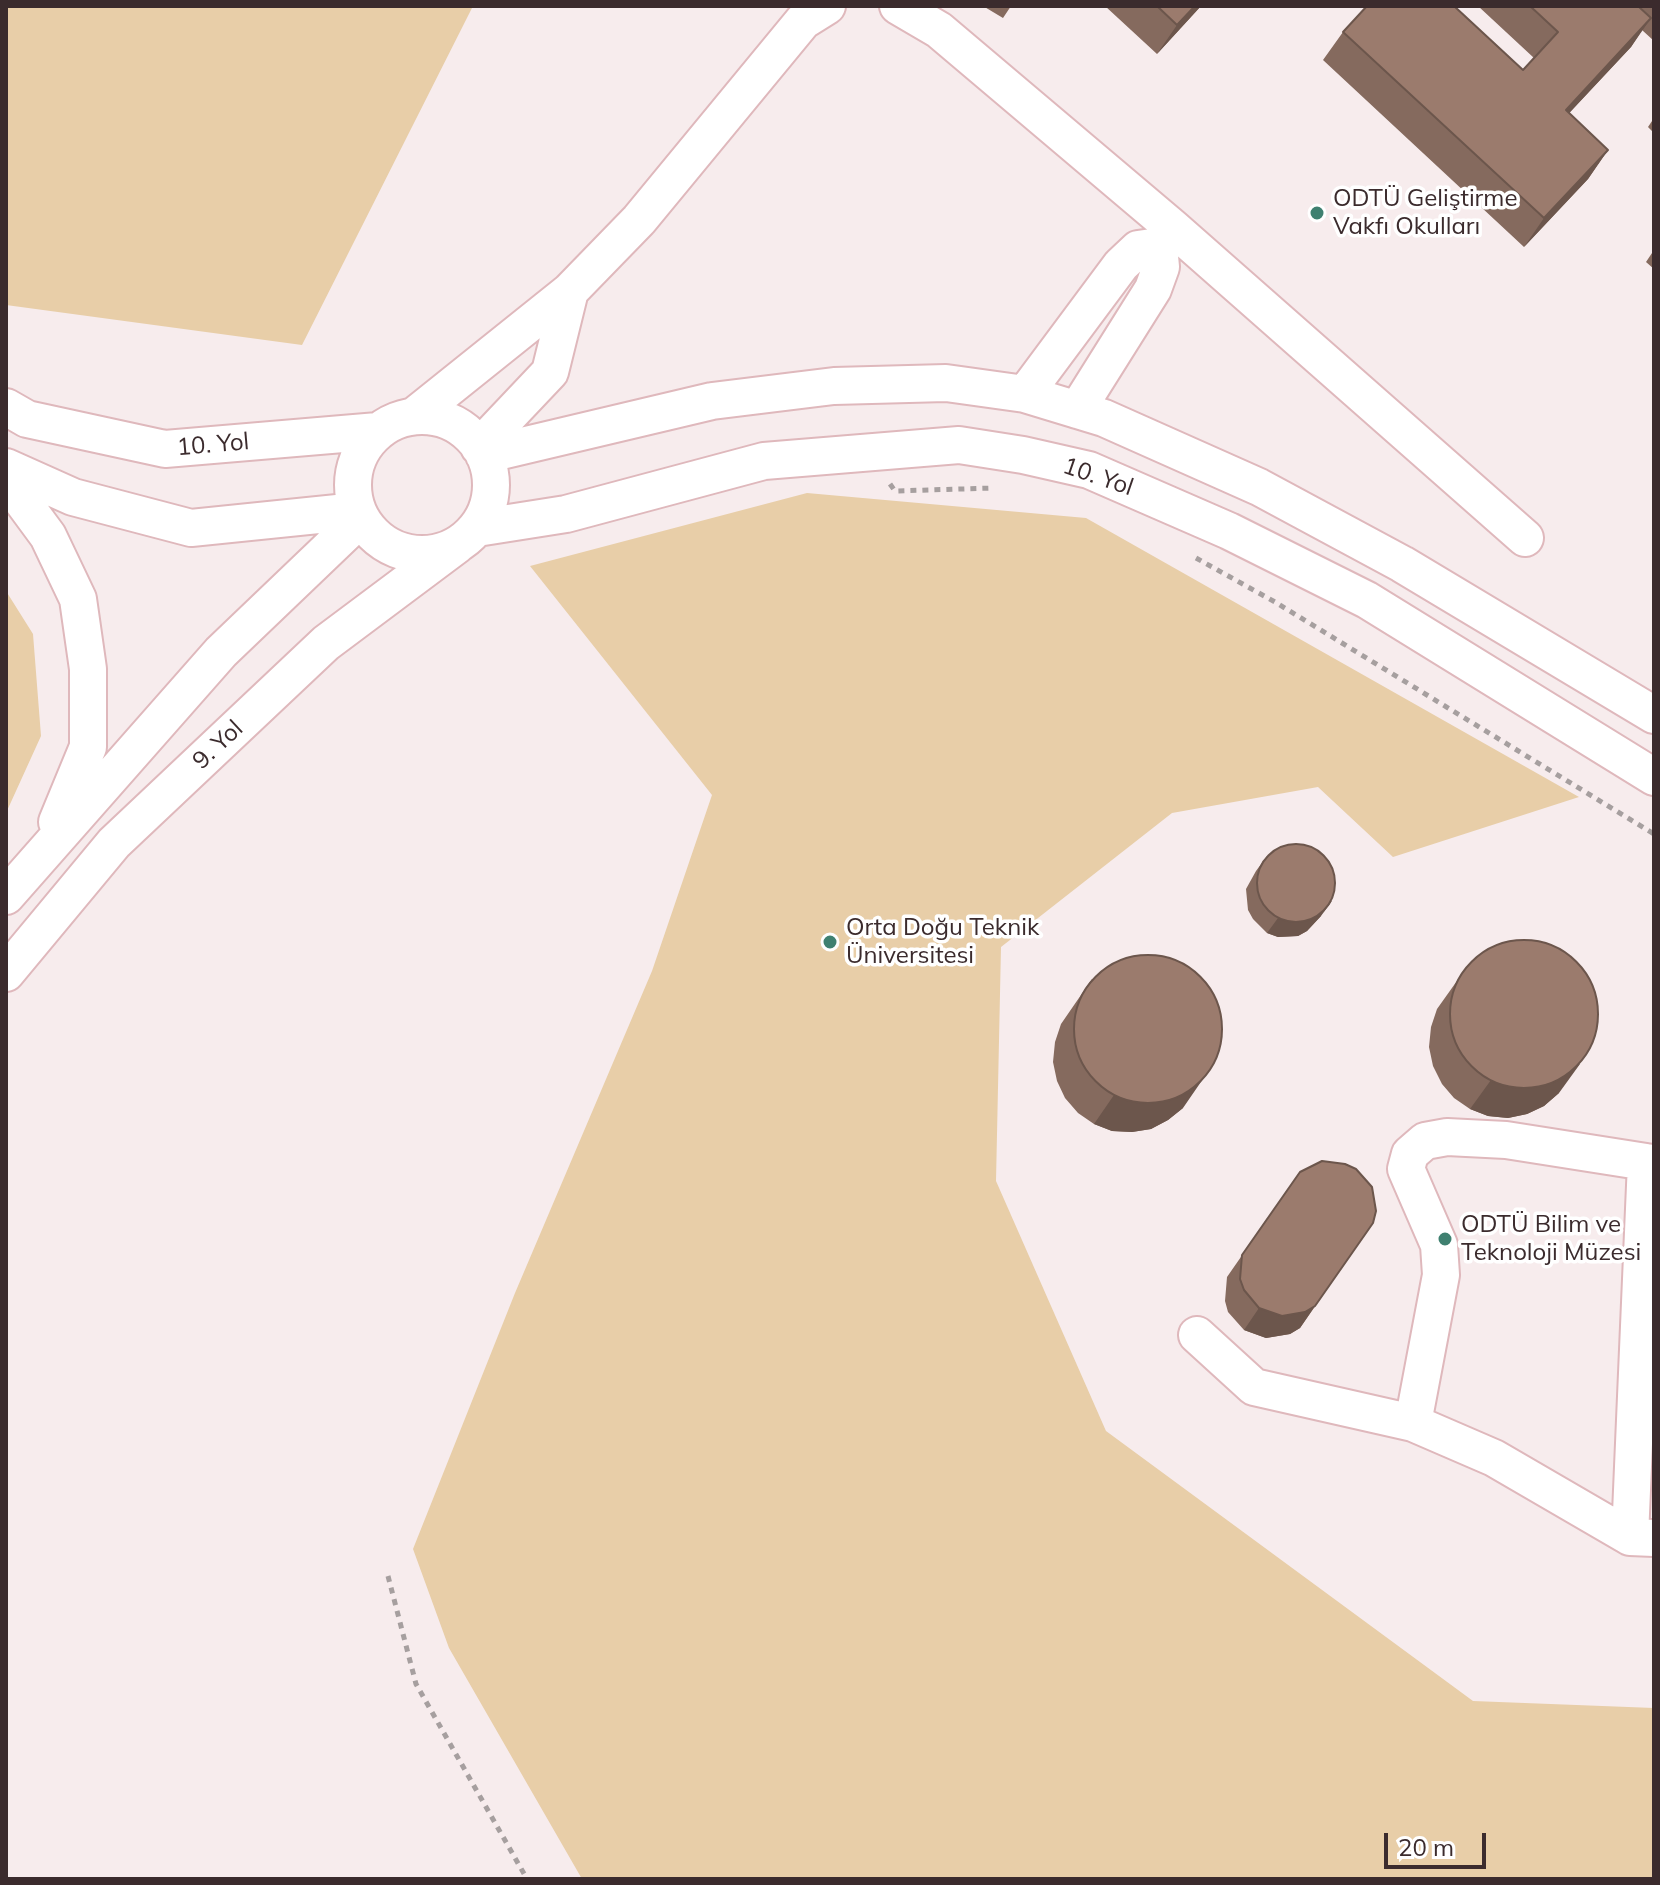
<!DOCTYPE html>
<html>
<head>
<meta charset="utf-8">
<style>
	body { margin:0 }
	#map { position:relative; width:1660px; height:1885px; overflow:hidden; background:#fbfbfb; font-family:Mulish,sans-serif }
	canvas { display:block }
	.frame { position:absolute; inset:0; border:8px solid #3b2b2d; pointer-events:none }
	.scale { position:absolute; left:1384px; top:1833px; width:102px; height:36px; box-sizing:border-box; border:4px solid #3b2b2d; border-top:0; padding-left:10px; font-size:24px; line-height:28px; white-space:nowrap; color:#3b2b2d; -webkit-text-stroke:6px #fff; paint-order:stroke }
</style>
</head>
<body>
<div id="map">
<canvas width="1660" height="1885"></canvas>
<div class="frame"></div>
<div class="scale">20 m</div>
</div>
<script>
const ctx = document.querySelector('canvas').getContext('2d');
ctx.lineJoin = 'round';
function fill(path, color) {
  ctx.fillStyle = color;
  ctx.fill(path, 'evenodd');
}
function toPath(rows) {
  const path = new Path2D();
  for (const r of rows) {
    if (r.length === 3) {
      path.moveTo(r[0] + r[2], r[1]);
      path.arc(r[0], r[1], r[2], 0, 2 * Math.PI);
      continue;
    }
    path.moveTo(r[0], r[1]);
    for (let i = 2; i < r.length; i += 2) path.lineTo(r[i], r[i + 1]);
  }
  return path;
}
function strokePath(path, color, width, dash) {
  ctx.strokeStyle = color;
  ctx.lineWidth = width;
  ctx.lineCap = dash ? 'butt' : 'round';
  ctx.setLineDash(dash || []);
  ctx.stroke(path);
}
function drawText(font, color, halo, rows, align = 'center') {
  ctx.font = font + ' Mulish,sans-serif';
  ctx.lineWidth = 7;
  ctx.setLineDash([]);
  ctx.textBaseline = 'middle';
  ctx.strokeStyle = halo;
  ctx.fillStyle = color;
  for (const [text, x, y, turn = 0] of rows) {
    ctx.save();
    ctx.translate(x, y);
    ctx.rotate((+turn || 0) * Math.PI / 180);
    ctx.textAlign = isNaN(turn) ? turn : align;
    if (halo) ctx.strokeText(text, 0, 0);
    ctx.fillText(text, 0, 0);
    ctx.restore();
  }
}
const built = toPath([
	[6,6,1654,6,1654,1879,6,1879]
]);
const green = toPath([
	[6,6,473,6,302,345,6,305],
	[807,493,1086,518,1579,797,1393,857,1318,787,1172,813,1001,947,996,1181,1106,1431,1473,1701,1654,1708,1654,1879,582,1879,449,1648,413,1549,515,1293,652,971,712,795,530,566],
	[6,591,33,634,41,736,6,813]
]);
const path = toPath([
	[890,484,895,491,993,488],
	[1196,558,1275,602,1654,834],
	[388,1576,416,1684,527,1879]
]);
const minor = toPath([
	[898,6,939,30,1173,228,1525,538],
	[1025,394,1121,265,1138,249,1159,246],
	[6,407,27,419,165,449,378,431],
	[1077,410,1153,289,1161,267,1159,246,1173,228],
	[422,485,69],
	[414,416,570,291,639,220,803,21,827,6],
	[479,447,550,372,570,291],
	[484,455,712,401,834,386,946,383,1025,394,1104,418,1259,487,1402,564,1654,715],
	[6,467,73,497,191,528,357,511],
	[6,479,48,536,78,599,88,669,88,747,57,822],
	[477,528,566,514,764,461,959,445,1023,455,1089,470,1229,531,1367,600,1654,777],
	[6,896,221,652,360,519],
	[6,973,114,843,326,643,457,545],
	[1197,1335,1254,1387,1413,1423,1494,1458,1630,1537,1654,1538],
	[1413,1423,1441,1275,1439,1245,1406,1169,1410,1154,1425,1141,1447,1137,1506,1140,1646,1162],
	[1630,1537,1646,1162,1654,1163]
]);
const wall = toPath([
	[983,6,1011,6,1003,18],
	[1105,6,1201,6,1157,54],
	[1478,6,1654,6,1654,41,1642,30,1631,47,1569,113,1608,150,1588,179,1524,247,1323,60,1343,32,1523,70,1534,58],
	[1654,118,1654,133,1648,127],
	[1654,250,1654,269,1646,262],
	[1267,856,1321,916,1307,931,1298,936,1278,937,1267,933,1253,919,1248,910,1246,889,1256,871],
	[1469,964,1559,1093,1544,1106,1527,1114,1508,1118,1488,1116,1470,1109,1454,1098,1442,1084,1433,1066,1429,1047,1431,1027,1437,1009],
	[1092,979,1183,1108,1168,1120,1151,1129,1132,1132,1112,1131,1094,1124,1078,1113,1065,1098,1057,1081,1053,1062,1055,1042,1061,1024],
	[1300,1172,1373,1223,1300,1328,1290,1334,1266,1338,1244,1330,1228,1312,1225,1301,1227,1277]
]);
const shadedWall = toPath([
	[1195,6,1201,6,1157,54,1177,25],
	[1651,18,1631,47,1545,139,1566,110],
	[1608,150,1588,179,1524,247,1544,218],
	[1332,901,1321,916,1307,931,1298,936,1278,937,1267,933,1278,918],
	[1214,1063,1183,1108,1168,1120,1151,1129,1132,1132,1112,1131,1094,1124,1114,1095],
	[1580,1064,1559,1093,1544,1106,1527,1114,1508,1118,1488,1116,1470,1109,1491,1080],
	[1315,1306,1300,1328,1290,1334,1266,1338,1244,1330,1259,1308]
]);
const building = toPath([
	[1157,6,1195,6,1177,25,1157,6],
	[1367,6,1454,6,1523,70,1558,32,1530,6,1638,6,1651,18,1566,110,1608,150,1544,218,1343,32,1367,6],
	[1296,883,39],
	[1524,1014,74],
	[1148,1029,74],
	[1322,1161,1345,1164,1356,1169,1372,1187,1376,1211,1373,1223,1315,1306,1305,1312,1282,1316,1259,1308,1244,1290,1240,1279,1242,1255,1300,1172,1322,1161]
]);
const markers = [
	[1317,213,8,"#3f8070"],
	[830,942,8,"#3f8070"],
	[1445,1239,8,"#3f8070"]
];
const poiNames = [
	["ODTÜ Geliştirme",1333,199],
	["Vakfı Okulları",1333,227],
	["Orta Doğu Teknik",846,928],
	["Üniversitesi",846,956],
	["ODTÜ Bilim ve",1461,1225],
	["Teknoloji Müzesi",1461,1253]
];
const streetNames = [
	["10. Yol",213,445,-5],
	["10. Yol",1098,477,19],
	["9. Yol",218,745,-43]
];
fill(built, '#f7eced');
fill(green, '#e8cea8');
strokePath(minor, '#dfb8bc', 40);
strokePath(path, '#a69f9f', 5, [6, 6]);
strokePath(minor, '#fff', 36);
fill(wall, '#856a5e');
fill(shadedWall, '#6c564c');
fill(building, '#9b7b6d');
strokePath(building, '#6c564c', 2);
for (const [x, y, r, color] of markers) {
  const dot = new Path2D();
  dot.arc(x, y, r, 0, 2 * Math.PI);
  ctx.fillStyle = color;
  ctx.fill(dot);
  strokePath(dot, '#fff', 3);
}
drawText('24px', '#3b2b2d', '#fff', poiNames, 'left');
drawText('24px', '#3b2b2d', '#fff', streetNames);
</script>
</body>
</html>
